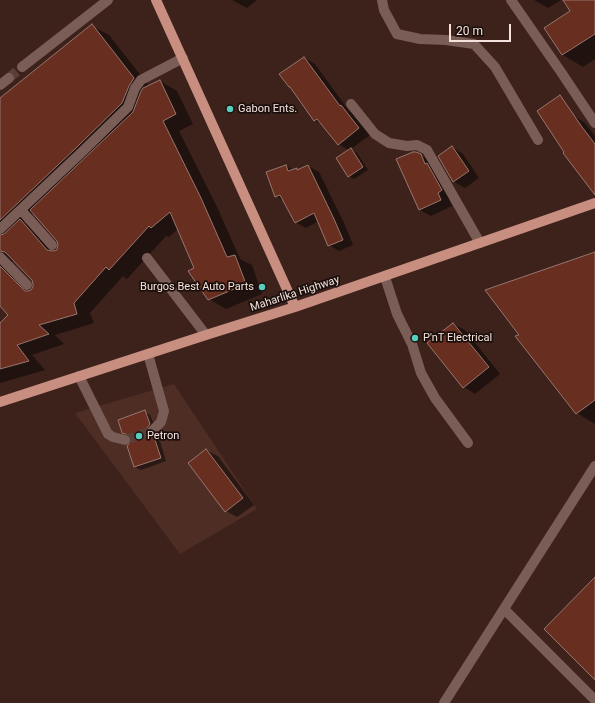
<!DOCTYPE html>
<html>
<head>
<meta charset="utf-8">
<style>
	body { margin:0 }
	#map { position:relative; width:595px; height:703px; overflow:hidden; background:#3d221b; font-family:Roboto,sans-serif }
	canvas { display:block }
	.scale { position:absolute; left:449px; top:24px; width:62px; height:18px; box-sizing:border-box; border:2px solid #f5e2dd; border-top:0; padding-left:5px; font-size:12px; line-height:14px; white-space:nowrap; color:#f5e2dd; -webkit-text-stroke:3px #1b0f0c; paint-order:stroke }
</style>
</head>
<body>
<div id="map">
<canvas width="595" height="703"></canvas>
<div class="scale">20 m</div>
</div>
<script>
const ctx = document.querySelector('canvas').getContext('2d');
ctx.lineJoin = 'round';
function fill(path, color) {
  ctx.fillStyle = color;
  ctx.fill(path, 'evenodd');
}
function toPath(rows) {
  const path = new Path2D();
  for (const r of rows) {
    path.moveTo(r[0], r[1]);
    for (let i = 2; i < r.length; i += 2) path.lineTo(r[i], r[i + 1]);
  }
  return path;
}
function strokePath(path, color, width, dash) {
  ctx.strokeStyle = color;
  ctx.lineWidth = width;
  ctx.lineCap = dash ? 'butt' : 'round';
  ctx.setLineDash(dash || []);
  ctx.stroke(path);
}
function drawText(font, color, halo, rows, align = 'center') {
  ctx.font = font + ' Roboto,sans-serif';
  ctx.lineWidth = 3.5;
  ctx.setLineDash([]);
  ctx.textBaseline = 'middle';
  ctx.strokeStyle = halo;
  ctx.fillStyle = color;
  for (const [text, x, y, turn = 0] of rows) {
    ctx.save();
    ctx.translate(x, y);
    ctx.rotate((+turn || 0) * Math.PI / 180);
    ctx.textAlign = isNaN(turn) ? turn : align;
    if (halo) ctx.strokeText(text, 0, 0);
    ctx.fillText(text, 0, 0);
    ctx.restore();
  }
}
const built = toPath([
	[174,384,257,509,180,554,75,413]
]);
const shadow = toPath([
	[232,0,257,0,247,8],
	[534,0,561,0,548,8],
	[565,0,595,0,595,59,583,67,563,55,546,28,572,11],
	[92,26,109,35,149,86,160,81,177,91,193,124,179,131,218,209,240,259,252,265,262,294,226,309,209,299,178,229,169,237,166,236,127,279,123,276,90,313,94,323,55,335,64,344,32,355,45,370,0,383,0,329,9,315,0,305,0,99],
	[34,213,58,240,59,244,57,250,56,251,37,230,24,222],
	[14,261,33,280,34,287,30,291,12,272,10,266,12,262],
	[304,58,315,64,349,111,352,113,370,135,351,149,357,153,368,170,354,179,349,176,350,151,338,144,324,126,314,120],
	[574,116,585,123,595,136,595,188],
	[452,147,463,154,479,178,465,188,454,182],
	[420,155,432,162,453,196,449,199,452,206,431,216,420,210],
	[286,166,294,170,297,169,299,170,308,166,319,172,345,225,353,245,339,251,329,245,319,221,306,228,295,222,285,202,276,196],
	[595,253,595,424,577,413,520,335],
	[453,324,465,330,500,374,475,394,464,387,429,344],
	[145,412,150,415,155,427,151,432,151,437,160,441,166,461,141,470,135,467,131,436,123,432],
	[206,450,218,456,254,505,237,517,226,511]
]);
const building = toPath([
	[563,0,595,0,595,34,562,55,544,28,570,11,563,0],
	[92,24,134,78,129,86,122,103,78,146,0,220,0,98,92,24],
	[304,57,340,106,341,105,359,128,338,145,317,119,314,121,290,87,289,87,279,74,304,57],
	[160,80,176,114,163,121,201,198,227,257,235,255,246,284,208,300,188,271,194,268,170,212,151,228,149,226,109,270,106,267,74,303,77,314,39,325,49,334,17,345,29,361,0,369,0,323,8,315,0,306,0,266,25,291,28,291,31,290,33,287,33,284,32,280,5,252,0,251,0,235,4,234,20,219,47,250,53,251,57,250,58,244,57,241,30,210,133,112,141,91,143,88,160,80],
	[560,95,582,127,595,144,595,195,563,153,564,152,537,111,560,95],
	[452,146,469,171,453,182,438,156,452,146],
	[351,148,363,167,348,177,336,158,351,148],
	[413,152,416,152,421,154,425,164,427,163,442,190,438,193,441,200,419,210,396,159,413,152],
	[286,165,288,171,297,168,297,170,308,165,334,219,343,240,328,246,314,213,295,223,280,195,275,197,266,172,286,165],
	[595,252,595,400,576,414,515,336,519,335,485,290,595,252],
	[453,323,489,367,463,388,427,343,453,323],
	[145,410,150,424,146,429,146,433,150,437,154,437,161,458,134,467,127,446,131,442,131,438,129,435,122,433,118,420,145,410],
	[206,449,243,498,225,512,188,463,206,449],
	[595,577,595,680,544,629,595,577]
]);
const minorTunnel = toPath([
	[9,78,22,67],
	[125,440,152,431]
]);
const minor = toPath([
	[382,0,384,10,397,34,420,39,446,40,474,44,495,67,538,140],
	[511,0,561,72,595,123],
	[22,67,108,0],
	[0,85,9,78],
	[351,104,375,134,389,143,407,146,417,145,427,150,480,243],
	[21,210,52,245],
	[0,229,83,151,128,107,135,88,141,80,183,58],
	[0,257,27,285],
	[147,258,206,335],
	[385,277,397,314,412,344,421,373,435,398,468,443],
	[148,354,164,411,161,422,152,431],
	[79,376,108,434,113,437,125,440],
	[504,609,595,700],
	[444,703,595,466]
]);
const major = toPath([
	[156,0,295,307],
	[0,402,206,335,295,307,595,203]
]);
const markers = [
	[230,109,4,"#58cebf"],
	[262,287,4,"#58cebf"],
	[415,338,4,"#58cebf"],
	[139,436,4,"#58cebf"]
];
const poiNames = [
	["Gabon Ents.",238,109],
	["Burgos Best Auto Parts",254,287,"right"],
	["P'nT Electrical",423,338],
	["Petron",147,436]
];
const streetNames = [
	["Maharlika Highway",295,294,-18]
];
fill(built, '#4e2d25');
fill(shadow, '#0007');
fill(building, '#682e20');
strokePath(building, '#97766e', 1);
strokePath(minorTunnel, '#593f38', 10, [10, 5]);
strokePath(minor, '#795d56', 10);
strokePath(major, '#c88e80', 10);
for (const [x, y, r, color] of markers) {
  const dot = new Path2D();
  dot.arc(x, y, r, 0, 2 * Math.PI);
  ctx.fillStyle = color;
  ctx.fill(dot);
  strokePath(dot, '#1b0f0c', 1.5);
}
drawText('11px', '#f5e2dd', '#1b0f0c', poiNames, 'left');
drawText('11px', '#f5e2dd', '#1b0f0c', streetNames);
</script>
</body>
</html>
